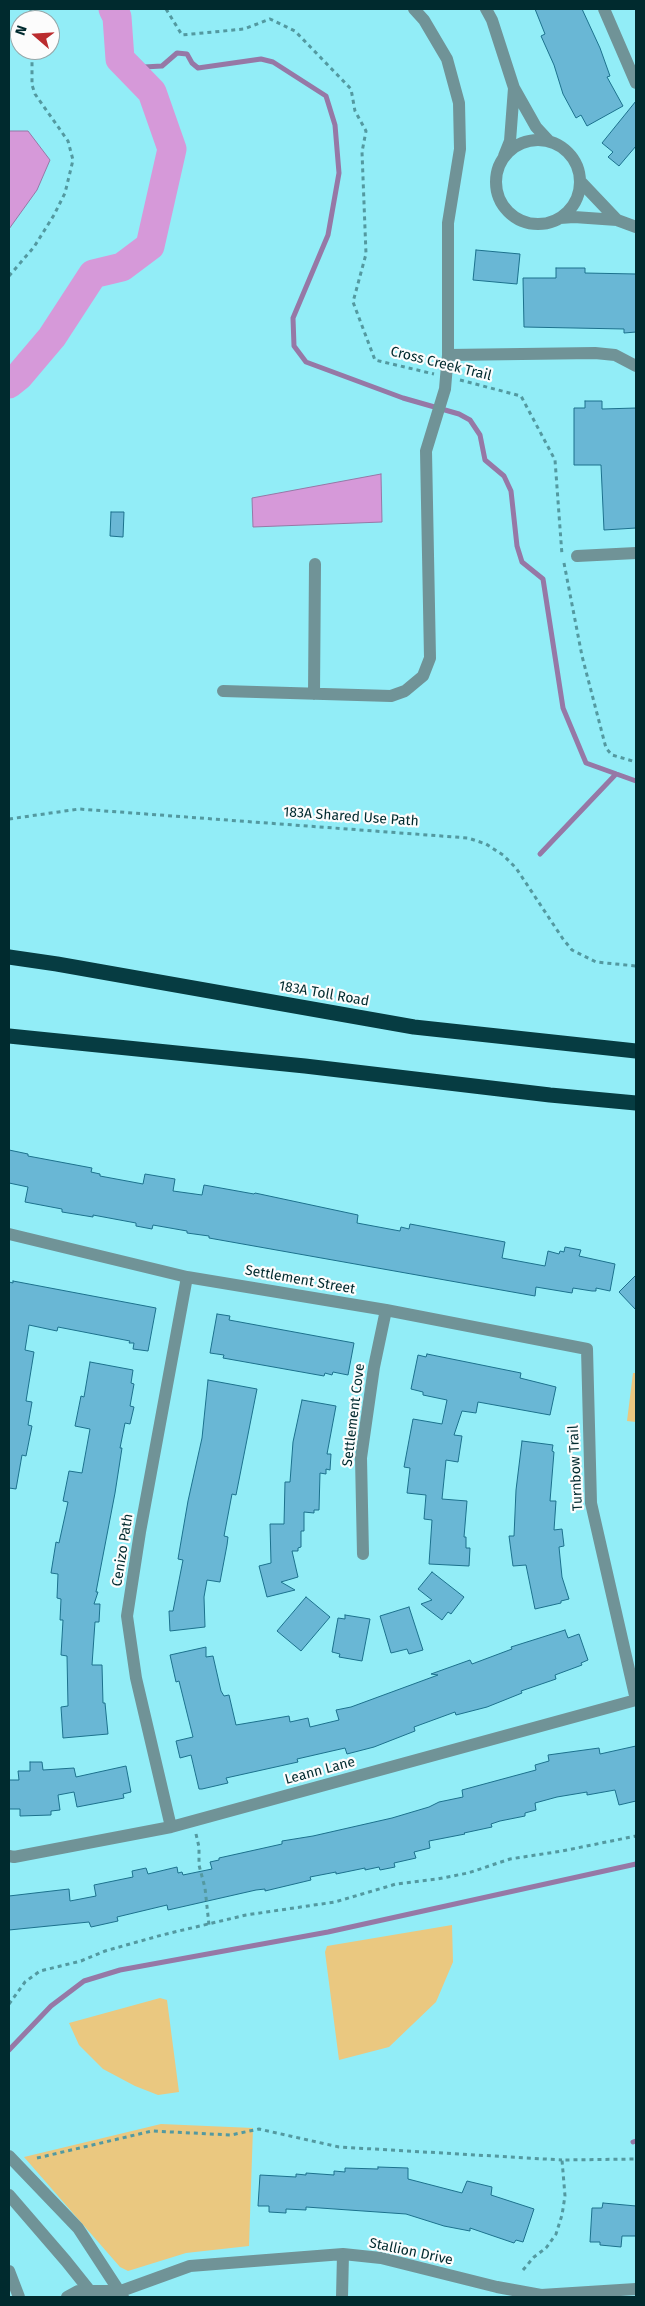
<!DOCTYPE html>
<html>
<head>
<meta charset="utf-8">
<style>
	body { margin:0 }
	#map { position:relative; width:645px; height:2306px; overflow:hidden; background:#92edf7; font-family:"Fira Sans",sans-serif }
	canvas { display:block }
	.frame { position:absolute; inset:0; border:10px solid #002a2e; pointer-events:none }
	.north { position:absolute; left:10px; top:10px; width:50px; height:50px; box-sizing:border-box; background:#fcfcfc; border:1px solid #97a8aa; border-radius:50%; rotate:289deg; font-size:14px; font-weight:700; line-height:20px; text-align:center; color:#002a2e }
	.north::after { content:''; display:block; margin:auto; width:18px; height:22px; background:#bb2c2f; clip-path:polygon(50% 0,100% 100%,50% 72%,0 100%) }
</style>
</head>
<body>
<div id="map">
<canvas width="645" height="2306"></canvas>
<div class="frame"></div>
<div class="north">N</div>
</div>
<script>
const ctx = document.querySelector('canvas').getContext('2d');
ctx.lineJoin = 'round';
function fill(path, color) {
  ctx.fillStyle = color;
  ctx.fill(path, 'evenodd');
}
function toPath(rows) {
  const path = new Path2D();
  for (const r of rows) {
    if (r.length === 3) {
      path.moveTo(r[0] + r[2], r[1]);
      path.arc(r[0], r[1], r[2], 0, 2 * Math.PI);
      continue;
    }
    path.moveTo(r[0], r[1]);
    for (let i = 2; i < r.length; i += 2) path.lineTo(r[i], r[i + 1]);
  }
  return path;
}
function strokePath(path, color, width, dash) {
  ctx.strokeStyle = color;
  ctx.lineWidth = width;
  ctx.lineCap = dash ? 'butt' : 'round';
  ctx.setLineDash(dash || []);
  ctx.stroke(path);
}
function drawText(font, color, halo, rows, align = 'center') {
  ctx.font = font + ' "Fira Sans",sans-serif';
  ctx.lineWidth = 4.5;
  ctx.setLineDash([]);
  ctx.textBaseline = 'middle';
  ctx.strokeStyle = halo;
  ctx.fillStyle = color;
  for (const [text, x, y, turn = 0] of rows) {
    ctx.save();
    ctx.translate(x, y);
    ctx.rotate((+turn || 0) * Math.PI / 180);
    ctx.textAlign = isNaN(turn) ? turn : align;
    if (halo) ctx.strokeText(text, 0, 0);
    ctx.fillText(text, 0, 0);
    ctx.restore();
  }
}
const green = toPath([
	[633,1373,636,1373,636,1422,627,1421],
	[452,1925,453,1962,436,2002,389,2047,339,2060,325,1952,327,1946],
	[160,1998,167,2000,179,2092,158,2095,135,2086,103,2069,79,2045,69,2023],
	[161,2124,253,2128,249,2246,186,2253,128,2271,120,2267,24,2157]
]);
const water = toPath([
	[9,131,28,131,50,160,37,190,9,229,9,131],
	[381,474,382,522,253,527,252,498,381,474]
]);
const stream = toPath([
	[119,52,135,58,144,67,162,66,177,53,187,54,192,63,198,68,261,59,273,62,326,96,335,125,339,173,328,235,293,318,294,346,306,362,403,398,459,414,470,420,480,435,485,460,504,476,511,491,517,546,522,562,543,579,563,708,586,763,636,781],
	[540,854,616,774],
	[9,2050,51,2006,84,1981,120,1970,328,1932,636,1864],
	[633,2142,636,2141]
]);
const river = toPath([
	[9,384,19,376,52,337,93,274,122,267,150,246,172,149,152,92,120,59,117,17,113,9]
]);
const building = toPath([
	[535,9,582,9,600,48,610,76,607,77,623,106,587,126,581,115,576,118,563,94,554,65,541,36,545,34,535,9],
	[636,101,636,146,619,166,608,157,613,152,602,143,636,101],
	[476,250,520,254,517,284,473,280,476,250],
	[556,268,585,268,585,273,636,274,636,332,624,333,624,329,524,327,523,278,556,278,556,268],
	[585,401,602,401,602,409,636,408,636,528,604,530,601,465,574,465,574,408,585,408,585,401],
	[111,512,124,512,123,537,110,536,111,512],
	[9,1150,28,1154,28,1156,92,1168,91,1172,100,1174,100,1176,143,1184,145,1174,175,1179,173,1191,202,1195,204,1185,254,1194,255,1193,358,1215,357,1223,400,1231,401,1227,409,1229,410,1224,505,1242,502,1258,545,1266,548,1251,559,1254,560,1251,564,1252,565,1247,581,1250,579,1256,615,1264,610,1291,596,1288,596,1291,592,1291,573,1288,572,1293,536,1287,535,1296,209,1238,209,1236,187,1233,187,1231,153,1225,152,1229,136,1226,136,1223,93,1215,93,1217,62,1212,62,1209,25,1202,28,1187,9,1183,9,1150],
	[636,1275,636,1310,619,1292,636,1275],
	[13,1281,156,1308,148,1351,133,1349,134,1343,129,1343,130,1341,58,1327,57,1331,29,1325,25,1350,34,1352,26,1401,32,1402,28,1425,32,1426,26,1456,22,1455,16,1489,9,1488,9,1282,13,1283,13,1281],
	[217,1314,230,1316,229,1320,354,1343,348,1375,333,1372,332,1375,325,1373,324,1376,223,1358,224,1355,210,1353,217,1314],
	[427,1354,521,1373,520,1378,556,1387,550,1415,478,1402,476,1413,462,1411,454,1435,462,1436,458,1462,446,1460,442,1499,467,1501,464,1537,466,1537,466,1548,470,1548,469,1566,429,1564,432,1520,424,1519,426,1495,407,1493,410,1468,404,1467,413,1419,442,1424,447,1400,423,1395,423,1392,411,1389,418,1355,426,1357,427,1354],
	[90,1362,133,1370,131,1383,134,1384,130,1406,134,1407,130,1424,125,1423,120,1448,122,1448,115,1493,96,1592,98,1592,94,1604,100,1604,99,1622,95,1622,92,1665,102,1665,103,1703,105,1703,108,1734,63,1738,61,1707,68,1706,67,1656,61,1655,63,1620,60,1620,61,1599,57,1598,58,1574,51,1573,56,1542,59,1543,68,1502,63,1501,69,1471,82,1473,90,1429,75,1426,81,1396,84,1397,90,1362],
	[208,1380,257,1389,236,1495,232,1494,224,1536,228,1537,227,1545,220,1582,207,1580,204,1597,205,1627,170,1631,169,1611,173,1611,183,1560,178,1559,188,1501,202,1438,208,1380],
	[302,1400,336,1406,327,1454,331,1454,330,1470,326,1469,326,1474,320,1473,319,1510,314,1510,314,1513,304,1512,304,1531,301,1531,301,1547,298,1548,298,1551,292,1551,298,1577,281,1582,295,1590,267,1597,259,1566,271,1563,270,1524,284,1524,285,1482,290,1482,293,1442,302,1400],
	[522,1441,553,1445,552,1451,554,1452,550,1501,556,1501,554,1530,562,1529,564,1546,559,1547,562,1577,569,1599,561,1601,561,1603,535,1609,526,1565,513,1566,509,1536,514,1536,516,1490,522,1441],
	[432,1572,464,1597,451,1614,448,1612,442,1620,421,1604,432,1600,418,1589,432,1572],
	[306,1597,330,1617,301,1651,277,1631,306,1597],
	[409,1607,423,1650,409,1654,407,1649,391,1653,380,1616,409,1607],
	[345,1615,370,1619,362,1661,339,1657,340,1654,332,1652,338,1618,345,1619,345,1615],
	[565,1630,568,1638,579,1634,588,1660,581,1663,582,1665,555,1675,556,1679,521,1691,522,1693,487,1707,456,1715,455,1712,414,1727,415,1731,374,1747,347,1754,345,1748,297,1759,298,1762,226,1778,228,1783,202,1789,199,1789,191,1755,180,1758,176,1741,193,1737,179,1681,176,1682,170,1655,206,1647,206,1657,213,1656,221,1691,224,1696,229,1695,236,1725,289,1716,290,1722,308,1718,310,1727,339,1720,336,1710,351,1707,438,1675,431,1674,470,1660,472,1664,512,1649,511,1647,565,1630],
	[636,1746,636,1801,619,1805,615,1790,587,1795,587,1792,557,1797,535,1803,536,1810,525,1813,525,1816,500,1821,491,1824,492,1827,464,1833,465,1834,429,1841,430,1848,414,1852,416,1858,394,1863,395,1867,380,1870,379,1867,365,1870,365,1868,336,1874,336,1872,310,1877,311,1880,265,1891,265,1889,256,1890,168,1910,167,1905,117,1917,118,1921,91,1927,89,1922,9,1930,9,1896,69,1889,70,1901,96,1896,94,1885,133,1877,132,1871,146,1868,148,1874,177,1867,178,1873,182,1872,183,1875,212,1869,210,1862,219,1860,219,1858,282,1844,282,1841,313,1836,392,1818,429,1807,439,1802,463,1797,462,1790,536,1770,535,1765,549,1761,548,1755,599,1748,600,1754,636,1746],
	[30,1762,42,1762,43,1770,74,1768,76,1777,126,1766,131,1792,123,1794,124,1798,77,1807,74,1792,58,1795,60,1810,51,1811,51,1815,20,1816,20,1809,9,1809,9,1780,19,1780,18,1771,30,1771,30,1762],
	[378,2167,408,2168,408,2179,462,2193,467,2181,492,2187,491,2195,534,2209,523,2242,516,2240,514,2243,470,2228,470,2231,444,2226,406,2214,306,2207,306,2210,286,2209,286,2213,269,2212,269,2206,258,2206,260,2175,296,2177,296,2174,306,2175,306,2173,334,2175,334,2171,345,2172,345,2168,378,2169,378,2167],
	[603,2203,636,2206,636,2236,622,2236,621,2247,600,2245,600,2242,590,2242,592,2208,602,2208,603,2203]
]);
const path = toPath([
	[31,9,31,20],
	[166,9,182,35,244,29,270,19,295,31,351,89,355,111,366,131,362,152,366,254,353,302,375,360,434,374],
	[9,276,34,247,54,215,65,193,73,160,68,141,35,94,32,85,32,50],
	[460,380,521,396,555,460,562,555],
	[564,563,582,656,606,748,612,755,636,762],
	[9,819,79,809,468,838,486,844,503,855,516,868,563,939,572,950,596,962,636,966],
	[196,1834,199,1847,199,1865,205,1888,209,1925],
	[9,2004,25,1982,40,1971,81,1961,105,1951,162,1935,246,1915,335,1902,396,1884,437,1879,468,1873,510,1859,562,1851,636,1836],
	[37,2158,152,2131,231,2135,259,2129,339,2147,562,2160],
	[523,2270,534,2257,546,2248,556,2234,562,2215,565,2196,562,2160,636,2159]
]);
const minor = toPath([
	[486,9,492,20,514,88,536,127,549,141],
	[604,9,636,83],
	[538,182,42],
	[504,156,510,141,514,88],
	[580,181,617,220],
	[560,218,574,217,617,220,636,227],
	[448,355,595,353,615,355,636,366],
	[577,556,636,553],
	[223,691,391,696,405,691,423,676,430,658,426,451,445,389,446,377,448,355,448,223,460,149,459,103,447,59,424,20,414,9],
	[314,694,315,564],
	[9,1234,187,1277,386,1310,587,1349,591,1503,636,1700,171,1827,14,1857,9,1856],
	[363,1554,361,1458,374,1367,386,1310],
	[171,1827,136,1678,127,1616,140,1532,187,1277],
	[9,2156,78,2228,123,2297],
	[9,2195,66,2261,90,2291,92,2297],
	[9,2271,19,2297],
	[67,2297,78,2291,121,2291,190,2266,343,2254,381,2258,497,2287,541,2295,636,2289],
	[342,2297,343,2254]
]);
const highway = toPath([
	[9,957,57,964,414,1027,636,1051],
	[9,1036,305,1066,550,1095,636,1103]
]);
const streetNames = [
	["Cross Creek Trail",441,364,14],
	["183A Shared Use Path",351,817,4],
	["183A Toll Road",324,994,10],
	["Settlement Street",300,1280,10],
	["Settlement Cove",354,1415,-83],
	["Turnbow Trail",576,1468,-93],
	["Cenizo Path",123,1550,-81],
	["Leann Lane",320,1771,-15],
	["Stallion Drive",411,2252,12]
];
fill(green, '#eac880');
fill(water, '#d699d9');
strokePath(water, '#9678a6', 1);
strokePath(stream, '#9678a6', 5);
strokePath(river, '#d699d9', 29);
fill(building, '#69b7d5');
strokePath(building, '#1c718d', 1);
strokePath(path, '#5399a0', 3, [4, 4]);
strokePath(minor, '#709397', 12);
strokePath(highway, '#063c42', 15);
drawText('14px', '#002a2e', '#fcfcfc', streetNames);
</script>
</body>
</html>
